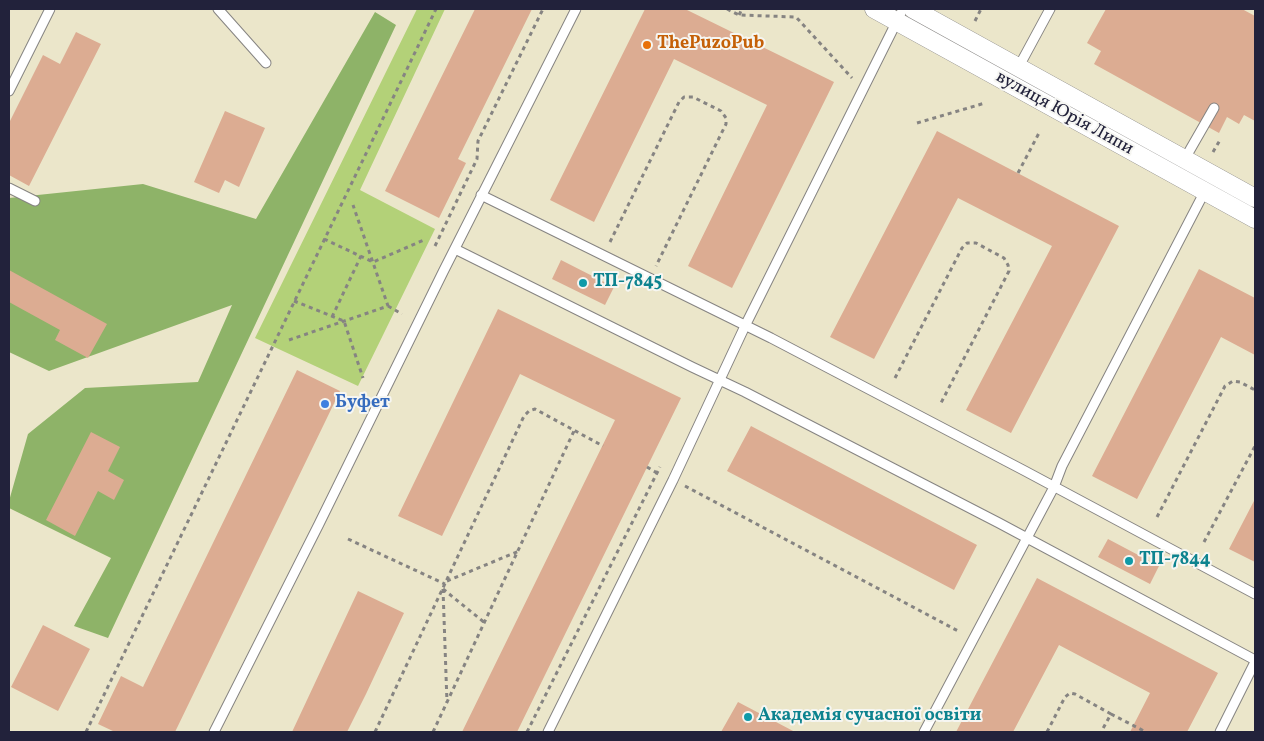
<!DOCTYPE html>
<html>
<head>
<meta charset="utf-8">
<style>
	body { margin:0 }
	#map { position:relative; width:1264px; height:741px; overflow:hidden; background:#ebe6ca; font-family:Vollkorn,serif }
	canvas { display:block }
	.frame { position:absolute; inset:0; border:10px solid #22223b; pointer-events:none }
</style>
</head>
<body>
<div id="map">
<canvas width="1264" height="741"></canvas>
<div class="frame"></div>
</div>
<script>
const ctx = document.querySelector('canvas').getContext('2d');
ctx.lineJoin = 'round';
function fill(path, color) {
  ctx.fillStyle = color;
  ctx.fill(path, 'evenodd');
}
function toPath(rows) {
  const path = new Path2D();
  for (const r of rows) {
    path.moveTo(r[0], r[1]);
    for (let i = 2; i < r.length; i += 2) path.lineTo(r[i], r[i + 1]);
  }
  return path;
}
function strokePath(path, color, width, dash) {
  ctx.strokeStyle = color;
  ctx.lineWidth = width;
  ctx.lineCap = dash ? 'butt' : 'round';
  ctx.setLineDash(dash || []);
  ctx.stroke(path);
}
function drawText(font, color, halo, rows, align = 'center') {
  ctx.font = font + ' Vollkorn,serif';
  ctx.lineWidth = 4;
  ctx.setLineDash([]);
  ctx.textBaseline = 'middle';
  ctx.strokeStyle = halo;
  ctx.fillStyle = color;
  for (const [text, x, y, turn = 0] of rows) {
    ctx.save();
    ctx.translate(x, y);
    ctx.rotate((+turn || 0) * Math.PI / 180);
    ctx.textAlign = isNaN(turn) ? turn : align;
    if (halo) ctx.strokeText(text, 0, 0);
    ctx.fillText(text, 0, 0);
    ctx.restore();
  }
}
const green = toPath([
	[417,9,445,9,360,190,435,229,358,386,255,338]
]);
const forest = toPath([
	[375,12,396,25,108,638,74,626,111,558,9,508,9,501,28,434,85,388,198,382,232,305,49,371,9,352,9,198,143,184,256,219]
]);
const building = toPath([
	[475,9,532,9,458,159,466,163,439,218,385,191],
	[645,9,685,9,834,82,732,288,688,266,767,105,674,59,594,222,550,200],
	[1106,9,1242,9,1255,16,1255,121,1244,115,1239,124,1227,117,1219,133,1094,64,1101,51,1087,43],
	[76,32,101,44,29,186,9,175,9,123,43,55,60,64],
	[225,111,265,128,239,187,225,180,219,193,194,182],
	[937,131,1119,226,1011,433,966,410,1052,246,958,198,874,359,830,337],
	[561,260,614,287,605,305,552,279],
	[1199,269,1255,298,1255,355,1221,337,1137,499,1092,476],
	[9,270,107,324,88,358,55,340,60,330,9,302],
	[498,309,681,398,517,732,462,732,615,420,520,374,442,536,398,516],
	[297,370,340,391,175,732,115,732,98,724,121,676,143,687],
	[751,426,977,545,954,590,727,471],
	[91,432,120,447,108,471,124,480,114,500,98,491,75,536,46,520],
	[1255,499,1255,562,1229,549],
	[1108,539,1159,566,1150,584,1098,557],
	[1037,578,1218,673,1187,732,1130,732,1150,693,1059,645,1013,732,956,732],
	[358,591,404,613,366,694,347,732,292,732],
	[43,625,90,649,58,711,11,687],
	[738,702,795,732,721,732]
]);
const path = toPath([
	[727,9,739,15,796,17,852,78],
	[739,15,742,9],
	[975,21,981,9],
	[917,123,985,103],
	[1213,152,1220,140],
	[1018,173,1039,133],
	[324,239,373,262,424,240],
	[610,242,679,102,684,97,693,97,721,111,726,118,726,124,656,266],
	[435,246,477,159,478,141,543,9],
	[294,301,344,321,363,378],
	[388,306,402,314],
	[332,317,361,256],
	[289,340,388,306,353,205],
	[895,378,962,248,967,243,976,243,1004,258,1008,265,1009,271,941,403],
	[647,467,657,473],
	[685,486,960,632],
	[1157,517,1225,386,1233,381,1240,382,1255,390],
	[348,539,445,584],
	[1204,542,1255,446],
	[447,581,519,551],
	[443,589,447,703],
	[443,589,485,623],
	[1111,714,1146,732],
	[86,732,436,9],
	[375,732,524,416,529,411,535,409,603,446],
	[433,732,574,431],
	[527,732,660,467],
	[1047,732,1065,697,1070,693,1075,694,1111,714,1101,732]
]);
const service = toPath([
	[218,9,266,63],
	[1017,70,1050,9],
	[9,91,50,9],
	[1183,162,1214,108],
	[9,188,35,201],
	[481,195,771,338,1025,471,1255,594],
	[455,249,692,367,745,392,999,523,1255,660],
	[214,732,319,524,443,272,576,9],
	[548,732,673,480,745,326,903,9],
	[924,732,1054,487,1062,466,1206,189],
	[1220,732,1255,662]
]);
const minor = toPath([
	[874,9,1255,219],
	[913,9,1255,198]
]);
const markers = [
	[647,45,5,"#e8710a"],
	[583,283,5,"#0f9aa8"],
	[325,404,5,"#3f7fe0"],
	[1129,561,5,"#0f9aa8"],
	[748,717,5,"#0f9aa8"]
];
const foodNames = [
	["ThePuzoPub",657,45]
];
const streetNames = [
	["вулиця Юрія Липи",1064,114,29]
];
const cultureNames = [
	["ТП-7845",593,283],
	["ТП-7844",1139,561],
	["Академія сучасної освіти",758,717]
];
const shopNames = [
	["Буфет",335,404]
];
fill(green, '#b3d178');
fill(forest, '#8eb368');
fill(building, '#dcac92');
strokePath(service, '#868482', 11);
strokePath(minor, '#868482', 19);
strokePath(path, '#868482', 3, [4, 4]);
strokePath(service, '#fff', 9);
strokePath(minor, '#fff', 18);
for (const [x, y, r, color] of markers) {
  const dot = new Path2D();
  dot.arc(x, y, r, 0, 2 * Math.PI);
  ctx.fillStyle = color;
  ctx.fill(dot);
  strokePath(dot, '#f6f6f2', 2);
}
drawText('bold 18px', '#c56008', '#f6f6f2', foodNames, 'left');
drawText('18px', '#22223b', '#f6f6f2', streetNames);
drawText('bold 18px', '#0d838f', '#f6f6f2', cultureNames, 'left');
drawText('bold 18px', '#366cbe', '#f6f6f2', shopNames, 'left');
</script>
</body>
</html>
